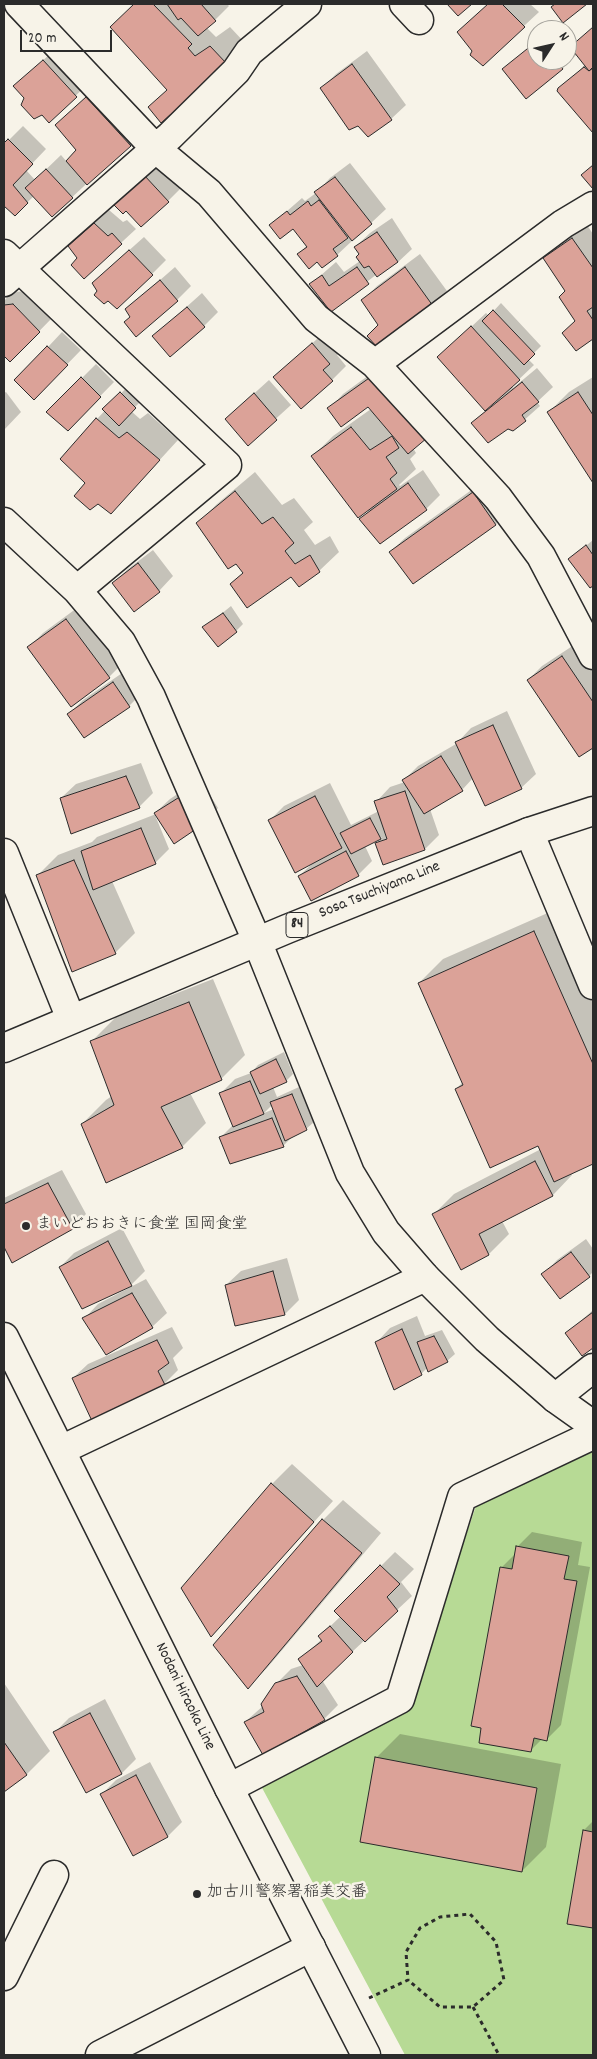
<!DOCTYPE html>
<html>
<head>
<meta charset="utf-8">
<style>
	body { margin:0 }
	#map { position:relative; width:597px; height:2059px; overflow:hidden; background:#f7f3e8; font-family:Dekko,sans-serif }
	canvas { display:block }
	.frame { position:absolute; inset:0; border:5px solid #2b2b2b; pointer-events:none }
	.north { position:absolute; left:527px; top:20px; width:50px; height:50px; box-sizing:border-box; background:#f7f3e8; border:1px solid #a5a39c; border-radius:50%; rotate:55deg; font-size:14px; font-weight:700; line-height:20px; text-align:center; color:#2b2b2b }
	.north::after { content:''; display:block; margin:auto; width:18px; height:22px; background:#2b2b2b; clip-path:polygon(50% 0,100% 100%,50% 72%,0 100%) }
	.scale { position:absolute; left:20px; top:30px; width:92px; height:22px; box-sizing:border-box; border:2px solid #2b2b2b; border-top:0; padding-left:6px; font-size:15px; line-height:18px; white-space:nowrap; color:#2b2b2b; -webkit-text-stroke:4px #f7f3e8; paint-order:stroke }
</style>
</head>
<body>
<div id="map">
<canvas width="597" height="2059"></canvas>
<div class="frame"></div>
<div class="north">N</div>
<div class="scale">20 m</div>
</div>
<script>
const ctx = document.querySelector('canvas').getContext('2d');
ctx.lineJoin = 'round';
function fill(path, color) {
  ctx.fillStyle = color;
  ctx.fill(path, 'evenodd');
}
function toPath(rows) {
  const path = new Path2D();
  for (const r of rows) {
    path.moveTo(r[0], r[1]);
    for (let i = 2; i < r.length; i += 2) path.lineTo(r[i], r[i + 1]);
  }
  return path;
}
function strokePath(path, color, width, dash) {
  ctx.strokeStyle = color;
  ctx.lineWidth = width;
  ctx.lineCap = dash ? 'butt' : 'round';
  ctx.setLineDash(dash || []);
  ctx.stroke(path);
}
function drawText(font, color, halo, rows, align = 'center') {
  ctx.font = font + ' Dekko,"Klee One",sans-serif';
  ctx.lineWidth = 5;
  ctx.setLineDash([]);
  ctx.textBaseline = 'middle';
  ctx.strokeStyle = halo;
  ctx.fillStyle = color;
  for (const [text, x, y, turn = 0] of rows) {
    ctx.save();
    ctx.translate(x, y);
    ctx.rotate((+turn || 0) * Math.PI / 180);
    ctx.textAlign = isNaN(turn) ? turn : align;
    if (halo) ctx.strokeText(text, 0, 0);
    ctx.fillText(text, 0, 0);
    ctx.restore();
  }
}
const green = toPath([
	[590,1437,593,1440,593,2055,405,2055,260,1784,406,1711,476,1506]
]);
const shadow = toPath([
	[135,4,227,4,229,6,207,28,216,37,230,27,245,43,226,63,168,90,112,27],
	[489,4,530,4,539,12,483,64,473,18],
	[555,26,558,30,550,30],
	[593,28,593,131,559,90,586,64,577,54,562,69,504,69,537,40,537,60,567,60,567,42,571,48],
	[58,47,90,82,49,121,14,86],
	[367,51,406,105,391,119,322,88,336,74],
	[101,84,144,130,52,216,34,196,15,214,4,204,4,145,23,126,46,149,26,170,35,180,61,155,67,162,78,150,56,125],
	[159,162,182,187,168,201,127,209,115,204],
	[350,163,386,209,337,255,317,261,299,254,307,245,293,227,271,225,302,198,305,201,316,193,330,178],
	[109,210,123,222,127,220,136,229,84,277,78,258,84,232],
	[392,218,412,249,397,263,377,274,331,310,311,284,336,262,344,272,360,261,360,254,355,247,370,233],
	[587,225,593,234,593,337,576,349,576,321,566,291,545,258,559,244],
	[144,237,166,260,152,274,98,290,107,270],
	[420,254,447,291,432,305,380,325,363,300,377,286],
	[175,267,191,286,177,300,131,317,127,309],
	[28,291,53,317,10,361,4,355,4,301,12,292],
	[202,293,218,312,204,326,154,336],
	[501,303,541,346,528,359,534,365,512,386,513,388,537,368,553,387,537,402,540,406,513,430,487,411,439,357,486,313,489,316],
	[327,330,343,349,337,355,346,366,332,380,275,377],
	[62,332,81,350,48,384,48,347],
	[387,362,413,448,416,453,410,459,416,469,399,485,400,486,423,470,440,495,426,509,361,519,369,511,313,456,333,436,371,409,368,406,329,409,343,394],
	[96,364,114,382,68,429,48,412],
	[593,377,593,481,549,412,569,392],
	[269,380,291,405,248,444,226,419],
	[128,386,142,400,131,411,140,419,148,413,178,440,111,513,86,483,97,419],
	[6,392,21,412,4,430,4,393],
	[255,472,282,505,294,498,313,522,304,530,315,545,330,536,339,552,319,571,231,584,244,572,197,524,217,504],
	[488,478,510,510,496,524,414,583,390,552,405,538],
	[593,540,593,584,590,586,570,559],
	[153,550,173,576,159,591,113,583,128,569],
	[81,605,123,663,109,677,29,647,43,633],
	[231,606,243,624,236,631,204,628],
	[577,643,593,667,593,746,580,755,528,680,542,666],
	[128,669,143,692,129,706,69,714,83,700],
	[507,711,536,774,521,788,473,778,462,790,430,809,439,835,425,849,383,864,377,843,382,837,365,846,372,861,358,875,299,876,313,863,270,820,284,806,330,783,351,825,379,811,376,802,390,787,405,782,404,780,418,766,456,744,471,728],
	[141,763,153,793,139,807,61,798,76,784],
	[200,779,218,808,204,822,155,815,169,849,155,863,112,881,135,933,115,953,38,875,58,855,92,842,97,837,156,814,155,813,170,799],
	[559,908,593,986,593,1163,571,1172,572,1175,553,1195,502,1221,509,1234,489,1254,462,1268,434,1214,454,1194,541,1149,539,1144,456,1089,463,1082,419,983,443,959],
	[213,979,245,1055,221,1079,190,1093,206,1123,182,1147,107,1182,82,1124,106,1100,112,1096,92,1041,116,1017],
	[284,1052,293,1074,286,1081,273,1087,277,1097,299,1087,314,1122,306,1129,292,1137,283,1146,221,1137,233,1125,221,1093,235,1079,251,1073,258,1065],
	[273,1104,274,1109,264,1113],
	[62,1170,86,1214,72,1228,12,1261,4,1244,4,1198],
	[122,1228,145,1271,130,1286,60,1267,74,1253],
	[586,1239,593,1249,593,1272,589,1276,543,1275,557,1260],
	[287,1258,299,1300,285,1314,226,1285,241,1271],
	[146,1279,167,1313,152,1327,84,1319,98,1304],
	[593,1310,593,1347,582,1354,567,1333],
	[417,1316,425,1336,442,1330,455,1354,447,1361,428,1367,421,1374,376,1343,390,1328],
	[172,1327,183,1348,173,1358,178,1370,164,1384,73,1378,88,1364],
	[292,1464,333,1501,212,1635,272,1484],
	[343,1500,381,1533,267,1668,248,1687,323,1520],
	[532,1532,582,1542,578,1565,590,1567,561,1725,547,1739,543,1738,530,1751,502,1567,516,1553,518,1546],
	[395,1552,414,1569,401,1582,412,1596,322,1680,338,1705,324,1719,245,1722,263,1706,276,1684,291,1669,303,1665,299,1660,322,1639,320,1636,341,1616,336,1611],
	[4,1683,50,1751,26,1775,4,1790],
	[105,1699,136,1759,122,1773,86,1792,55,1732,69,1718],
	[400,1734,561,1764,546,1847,522,1871,376,1758],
	[150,1762,182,1822,168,1836,134,1854,102,1794,116,1780],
	[593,1821,593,1927,568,1923,584,1830]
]);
const building = toPath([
	[134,4,153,4,192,44,188,48,195,56,210,46,227,64,161,123,148,107,167,90,110,27,134,4],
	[167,4,201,4,216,21,198,36,181,18,178,20,167,4],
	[447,4,472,4,458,16,447,4],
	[488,4,502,4,525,27,483,66,470,55,472,51,457,32,488,4],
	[555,4,587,4,563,23,551,7,555,4],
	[593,27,593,67,589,71,570,47,593,27],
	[537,41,537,60,556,60,563,69,526,99,502,69,537,41],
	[43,60,77,97,49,123,42,115,34,119,21,105,24,98,13,86,43,60],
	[352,64,392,120,368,137,358,126,349,130,320,88,352,64],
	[584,67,589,71,593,68,593,133,557,91,558,88,584,67],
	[86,97,131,146,87,185,66,161,76,150,55,125,86,97],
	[8,139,33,164,13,185,28,203,15,216,4,206,4,143,8,139],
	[593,165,593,189,581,175,593,165],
	[46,169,73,198,52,217,25,188,46,169],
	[144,175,169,202,141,227,126,211,123,214,113,204,144,175],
	[335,177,372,224,352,241,314,192,335,177],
	[319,200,348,238,333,249,338,256,322,268,317,262,309,269,297,254,307,247,293,229,280,239,269,225,287,211,290,215,308,201,311,206,319,200],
	[94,223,108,236,112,233,122,244,84,279,71,265,77,258,68,246,94,223],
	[377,232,398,262,377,277,369,266,364,268,356,257,359,254,354,247,377,232],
	[572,238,593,268,593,307,587,311,593,320,593,339,576,351,562,333,575,321,559,297,565,291,543,258,572,238],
	[129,250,153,275,117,309,108,301,104,304,94,295,97,291,92,283,129,250],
	[357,267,369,284,331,312,309,284,322,275,329,286,357,267],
	[405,267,433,306,377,347,367,336,378,325,361,300,405,267],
	[160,280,178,301,136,337,124,322,130,317,125,309,160,280],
	[13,304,40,332,10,362,4,356,4,305,13,304],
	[187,307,205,327,170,357,152,336,187,307],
	[493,310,535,354,524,365,482,321,493,310],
	[471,326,520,380,485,411,437,357,471,326],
	[312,343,330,364,323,370,333,381,301,409,273,377,312,343],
	[47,346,68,365,34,400,14,380,47,346],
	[372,376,427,438,408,454,368,407,341,427,327,408,372,376],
	[81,377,101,397,68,431,46,412,81,377],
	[522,382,539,402,522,415,526,421,513,431,508,429,488,443,471,423,522,382],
	[120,392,136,408,119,426,102,409,120,392],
	[578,392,593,415,593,483,547,412,578,392],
	[254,393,277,420,248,446,225,419,254,393],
	[96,418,119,438,127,432,160,460,111,514,98,504,90,510,74,496,85,483,60,459,96,418],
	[351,427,370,450,392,436,399,448,386,457,397,473,390,479,397,489,358,518,311,456,351,427],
	[408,483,427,510,380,544,359,519,408,483],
	[235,491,262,524,273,517,294,543,285,551,295,564,310,555,320,572,299,587,291,577,247,608,230,584,243,573,236,564,228,569,196,523,235,491],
	[473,492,496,525,413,584,389,552,473,492],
	[586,545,593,555,593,586,590,588,568,559,586,545],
	[138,563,160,592,134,612,112,583,138,563],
	[223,613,237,632,218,647,202,627,223,613],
	[66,619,110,678,71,707,27,647,66,619],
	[562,656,593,702,593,748,579,757,527,680,562,656],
	[113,682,130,707,84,738,67,714,113,682],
	[493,725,522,789,485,806,455,742,493,725],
	[441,756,463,791,424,814,402,780,441,756],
	[126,776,140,808,71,834,60,798,126,776],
	[405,791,425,850,383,865,375,843,387,839,374,801,405,791],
	[186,793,205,823,174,844,154,813,186,793],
	[315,796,342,848,295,873,268,820,315,796],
	[370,818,381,839,351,854,340,833,370,818],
	[141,828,156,864,93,890,81,851,141,828],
	[346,851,359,876,311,901,298,876,346,851],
	[74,860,116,954,72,972,36,875,74,860],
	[534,931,593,1064,593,1164,554,1182,538,1146,490,1168,455,1089,463,1085,418,983,534,931],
	[189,1002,222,1080,161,1107,183,1148,106,1183,81,1124,114,1105,90,1041,189,1002],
	[276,1059,287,1082,260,1094,250,1072,276,1059],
	[250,1081,264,1114,233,1127,219,1093,250,1081],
	[292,1094,307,1130,285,1141,270,1102,292,1094],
	[272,1118,284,1147,230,1164,219,1137,272,1118],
	[535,1161,553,1196,479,1234,489,1255,461,1270,432,1214,535,1161],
	[48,1183,73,1229,12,1263,4,1247,4,1204,48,1183],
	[108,1241,132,1286,82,1309,59,1267,108,1241],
	[571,1252,590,1277,560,1299,541,1274,571,1252],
	[273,1271,285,1315,235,1326,225,1285,273,1271],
	[132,1293,153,1328,106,1355,82,1318,132,1293],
	[593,1312,593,1348,582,1356,565,1333,593,1312],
	[402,1329,422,1375,394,1390,375,1342,402,1329],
	[434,1336,448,1362,428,1372,417,1342,434,1336],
	[157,1340,169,1363,158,1371,165,1385,92,1421,72,1378,157,1340],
	[271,1483,314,1522,211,1637,181,1588,271,1483],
	[322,1519,362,1553,248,1689,213,1645,322,1519],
	[516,1546,569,1556,564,1579,577,1581,547,1741,534,1738,531,1752,479,1743,481,1728,471,1726,500,1567,512,1569,516,1546],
	[380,1565,400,1584,387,1597,398,1611,365,1642,334,1611,380,1565],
	[330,1626,353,1652,317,1687,298,1659,322,1641,318,1636,330,1626],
	[297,1676,325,1720,263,1755,244,1722,264,1712,261,1704,275,1683,297,1676],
	[90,1713,122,1774,86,1793,53,1732,90,1713],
	[4,1742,27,1775,4,1792,4,1742],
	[375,1757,537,1788,522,1872,360,1842,375,1757],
	[136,1775,168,1837,133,1856,100,1794,136,1775],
	[583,1830,593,1832,593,1928,567,1924,583,1830]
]);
const path = toPath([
	[369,1998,408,1980,406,1952,420,1928,440,1917,470,1914,496,1942,504,1980,473,2007,440,2007,408,1980],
	[473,2007,499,2055]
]);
const minor = toPath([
	[19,4,155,148,209,193,316,318,375,364,498,498,541,556,593,655],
	[404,4,419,20],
	[4,254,227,465,77,590],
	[4,282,170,136,236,71,249,52,307,4],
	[375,364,563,224,593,206],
	[4,522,77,590,121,642,151,697,257,941],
	[529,832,593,985],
	[4,853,71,1019],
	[555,1398,593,1368],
	[61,1450,425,1277],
	[229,1788,400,1699,462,1497,593,1435],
	[4,1976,54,1875],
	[100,2055,311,1947]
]);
const tertiary = toPath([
	[257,941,350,1173,386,1232,425,1277,487,1339,555,1398,593,1425]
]);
const secondary = toPath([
	[4,1337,229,1788,366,2055]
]);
const primary = toPath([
	[4,1048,287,929,529,832,593,811]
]);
const markers = [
	[26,1226,5,"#2b2b2b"],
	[197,1894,5,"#2b2b2b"]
];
const shields = [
	[297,925,22]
];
const shieldNames = [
	["84",297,925]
];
const streetNames = [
	["Sosa Tsuchiyama Line",380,891,-22],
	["Nodani Hiraoka Line",184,1697,64]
];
const poiNames = [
	["まいどおおきに食堂 国岡食堂",36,1226],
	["加古川警察署稲美交番",207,1894]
];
fill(green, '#b7da95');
fill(shadow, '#0003');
fill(building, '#dba298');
strokePath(building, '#2b2b2b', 1);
strokePath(minor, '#2b2b2b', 31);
strokePath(tertiary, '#2b2b2b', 31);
strokePath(secondary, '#2b2b2b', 31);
strokePath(primary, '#2b2b2b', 31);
strokePath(path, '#2b2b2b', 3, [4, 4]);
strokePath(minor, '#f7f3e8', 28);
strokePath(tertiary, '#f7f3e8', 28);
strokePath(secondary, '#f7f3e8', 28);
strokePath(primary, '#f7f3e8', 28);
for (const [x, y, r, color] of markers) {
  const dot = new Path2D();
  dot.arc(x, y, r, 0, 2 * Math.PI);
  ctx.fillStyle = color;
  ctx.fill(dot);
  strokePath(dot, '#f7f3e8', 2);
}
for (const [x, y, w] of shields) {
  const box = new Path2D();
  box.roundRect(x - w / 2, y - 12.5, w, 25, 4);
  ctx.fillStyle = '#f7f3e8';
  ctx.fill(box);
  strokePath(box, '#2b2b2b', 1);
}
drawText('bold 15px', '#2b2b2b', null, shieldNames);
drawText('16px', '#2b2b2b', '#f7f3e8', streetNames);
drawText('16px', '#2b2b2b', '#f7f3e8', poiNames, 'left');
</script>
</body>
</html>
